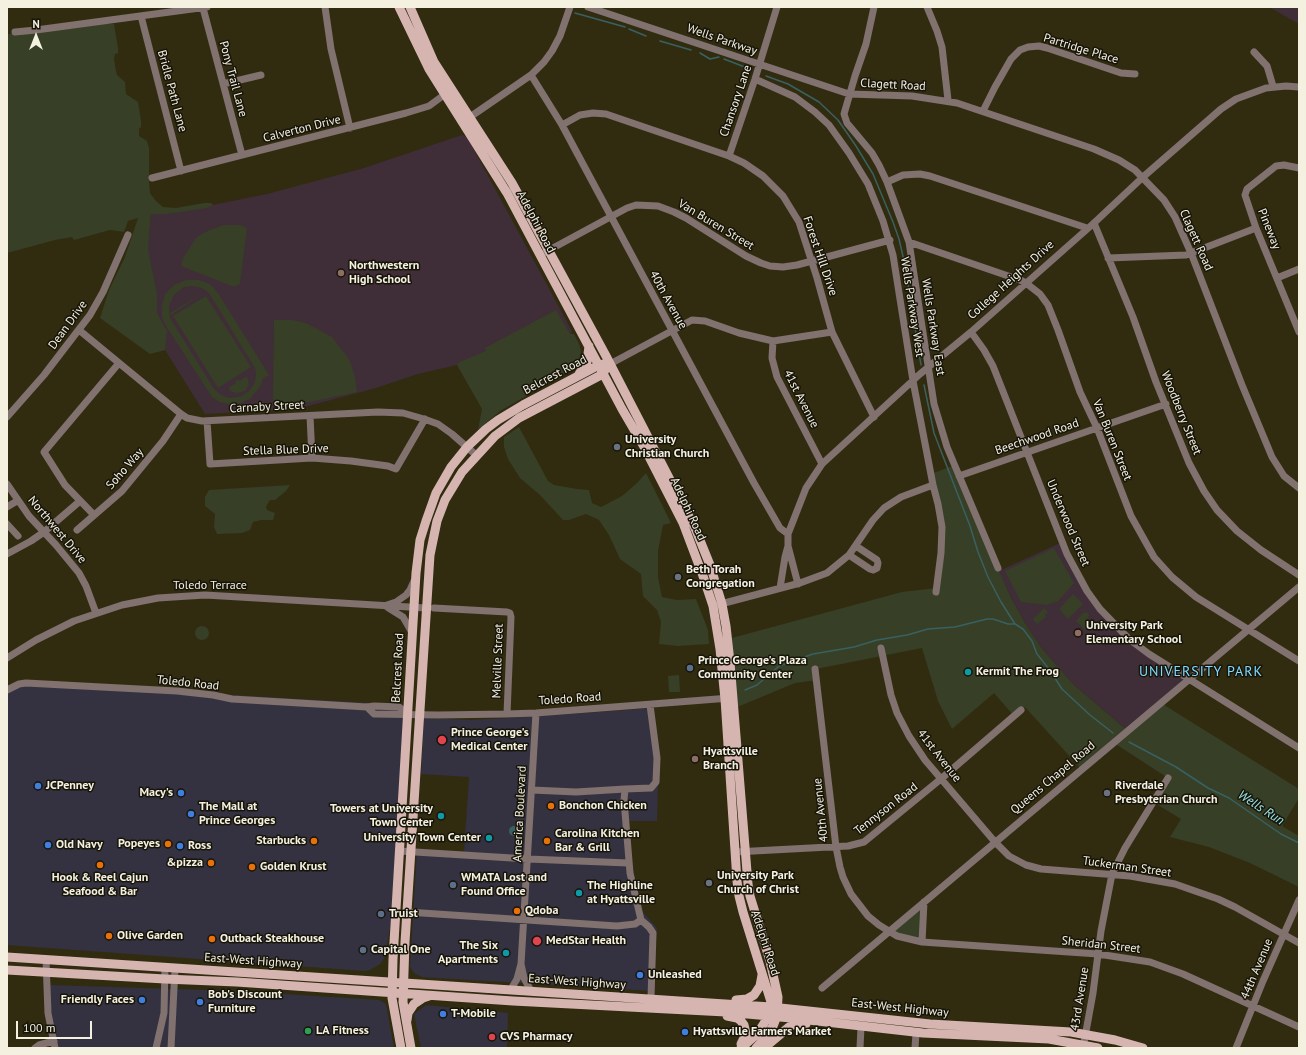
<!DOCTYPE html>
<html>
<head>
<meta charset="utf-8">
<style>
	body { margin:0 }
	#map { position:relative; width:1306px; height:1055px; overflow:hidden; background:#312c10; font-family:"PT Sans",sans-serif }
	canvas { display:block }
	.frame { position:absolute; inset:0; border:8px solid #f4f1e1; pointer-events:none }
	.north { position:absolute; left:16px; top:16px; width:40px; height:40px; -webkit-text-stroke:3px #171409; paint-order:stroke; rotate:0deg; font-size:11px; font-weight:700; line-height:16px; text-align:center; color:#f4f1e1 }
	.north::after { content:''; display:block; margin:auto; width:14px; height:18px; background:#f4f1e1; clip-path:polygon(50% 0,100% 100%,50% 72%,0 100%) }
	.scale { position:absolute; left:16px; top:1021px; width:76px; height:18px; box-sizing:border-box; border:2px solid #f4f1e1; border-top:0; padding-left:5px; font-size:12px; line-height:14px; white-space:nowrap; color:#f4f1e1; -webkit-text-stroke:3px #171409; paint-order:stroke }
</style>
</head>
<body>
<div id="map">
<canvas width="1306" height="1055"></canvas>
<div class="frame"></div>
<div class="north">N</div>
<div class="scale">100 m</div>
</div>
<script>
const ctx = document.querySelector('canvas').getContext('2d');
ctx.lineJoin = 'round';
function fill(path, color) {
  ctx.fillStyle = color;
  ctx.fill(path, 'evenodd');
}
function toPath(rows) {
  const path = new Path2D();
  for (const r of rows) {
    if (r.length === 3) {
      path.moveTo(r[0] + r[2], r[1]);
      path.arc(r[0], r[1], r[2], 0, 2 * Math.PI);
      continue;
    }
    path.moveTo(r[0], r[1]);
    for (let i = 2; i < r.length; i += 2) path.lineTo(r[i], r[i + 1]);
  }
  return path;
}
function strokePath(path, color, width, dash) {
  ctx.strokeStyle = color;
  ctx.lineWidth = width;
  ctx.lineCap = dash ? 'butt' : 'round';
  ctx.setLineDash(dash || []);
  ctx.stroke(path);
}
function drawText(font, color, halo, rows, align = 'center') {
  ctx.font = font + ' "PT Sans",sans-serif';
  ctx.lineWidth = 3;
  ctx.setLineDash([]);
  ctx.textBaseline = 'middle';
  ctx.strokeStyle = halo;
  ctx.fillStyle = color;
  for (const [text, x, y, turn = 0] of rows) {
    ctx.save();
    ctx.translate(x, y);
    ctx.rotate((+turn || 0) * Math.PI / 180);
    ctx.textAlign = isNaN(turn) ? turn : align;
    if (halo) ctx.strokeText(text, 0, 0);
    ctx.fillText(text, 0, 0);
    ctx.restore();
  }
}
const commercial = toPath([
	[26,683,404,705,391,921,385,957,380,964,370,970,365,971,7,945,7,690],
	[653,708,659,756,657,821,629,821,632,863,641,910,657,928,653,991,422,977,414,973,410,967,417,851,464,853,469,777,421,774,424,718,470,720,544,716],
	[50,985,237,991,379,1000,386,1004,394,1048,58,1048,50,1004],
	[426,1005,508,1013,507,1048,421,1048,414,1014]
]);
const education = toPath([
	[1269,7,1299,7,1299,24],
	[462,135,467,137,572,331,570,335,459,362,457,365,418,374,376,388,297,409,205,414,165,350,142,302,151,214,168,214,267,194,364,168],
	[1062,542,1093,600,1129,639,1188,680,1128,731,1074,685,1044,651,1028,628,1011,598,999,571]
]);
const green = toPath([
	[94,24,114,24,118,48,118,53,115,54,114,59,116,71,117,75,125,82,126,94,138,102,141,121,141,127,139,129,139,136,147,141,149,148,149,182,150,193,156,201,163,207,176,208,204,203,211,203,213,205,207,208,168,214,151,214,148,249,157,294,157,313,167,331,165,350,150,354,100,318,109,290,125,257,138,218,128,221,124,232,110,230,74,240,72,237,55,240,7,253,7,34,28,33],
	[223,225,240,225,247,228,240,284,234,287,181,266,183,258,196,238,205,232],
	[186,280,199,280,210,284,218,293,269,375,263,378,261,385,250,399,241,403,228,404,219,402,212,397,166,326,162,317,162,305,165,294,174,285],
	[193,286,202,288,206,291,170,313,171,315,206,291,209,293,255,368,256,376,254,384,249,391,242,396,229,398,221,395,214,389,170,318,169,306,174,295,184,287],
	[206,296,251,367,218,388,173,316],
	[556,310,570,334,574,334,579,344,581,351,579,362,575,368,500,411,478,430,482,409,457,365,459,362,486,351,485,348],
	[274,320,292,320,306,323,332,337,349,359,355,376,357,392,281,408,273,401],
	[247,376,249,384,245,391,237,393,232,392,228,388,236,383,235,381,238,379,239,381],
	[519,427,548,481,554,485,577,489,589,490,592,503,601,507,622,496,637,483,646,473,671,523,663,525,658,551,658,577,662,597,677,600,696,599,708,630,709,644,678,646,659,644,661,622,657,610,643,596,641,574,620,559,609,535,599,520,586,514,569,520,563,520,540,495,520,478,508,459,504,447,504,437],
	[955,465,998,568,1011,598,1028,628,1044,651,1074,685,1128,731,1161,703,1299,789,1299,798,1282,826,1299,836,1299,887,1250,863,1209,847,1170,837,1181,819,1153,802,1168,778,1114,743,1082,770,1025,707,1014,716,994,693,952,729,938,701,922,648,816,669,817,680,795,683,735,708,728,639,902,592,937,588,942,527,931,474],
	[290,485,286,491,275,500,271,500,269,501,266,507,267,510,275,513,273,520,261,520,253,522,250,530,242,533,217,534,214,527,215,514,205,506,205,497,209,490],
	[1054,548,1074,583,1058,601,1047,605,1021,602,1005,571],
	[1073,594,1083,604,1068,619,1059,609],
	[1044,608,1048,612,1045,615,1046,617,1037,624,1033,619],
	[1087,612,1089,615,1088,618,1092,622,1085,630,1076,621,1083,613],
	[202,633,7],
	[679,675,680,692,669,692,668,676],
	[924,902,922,942,889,932]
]);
const water = toPath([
	[514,831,5]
]);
const stream = toPath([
	[575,13,625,27],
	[629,29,646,36],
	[660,41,691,50],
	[700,53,710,59,719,57],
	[724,59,750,69],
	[766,76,788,84,819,102,838,120,856,146,873,174,893,222,899,239,905,265,921,365],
	[924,385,934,433,970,526,978,552,988,577,1001,602,1015,624],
	[745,690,757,685,779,666,813,654,854,647,877,640,907,635,928,629,955,627,987,619,993,619,1008,624,1015,624,1023,629,1032,641,1037,654,1049,669,1062,689,1090,715,1113,733],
	[1129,742,1176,767,1208,788,1229,798,1281,834,1299,843]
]);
const minor = toPath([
	[325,7,331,49,350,128],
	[588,7,849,94,912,96,957,103,1094,149,1119,160,1135,170,1164,200,1175,217,1191,253,1242,385,1272,457,1284,476,1299,488],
	[874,7,866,44,855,76,844,114,847,123,872,153,879,165,887,182,909,242,934,404,947,447,998,568],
	[927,7,937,31,942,47,948,100],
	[203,8,242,155],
	[141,16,181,171],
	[15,32,36,30,207,7],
	[1254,52,1267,66,1273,86],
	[531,75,562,125,754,483,780,528,788,534],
	[755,79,795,97,815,112,829,125,849,153,868,184,883,221,893,255,913,381,933,485,938,504,942,527,941,553,936,592],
	[223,84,261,75],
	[983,111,995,87,1011,59,1020,50,1028,47,1039,46,1047,48,1121,73,1135,74],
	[470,117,531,75,544,62,552,51,560,36,570,7],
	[562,125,580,115,593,113,606,114,729,156,744,163,763,176,783,196,799,222,817,278,832,332,874,417],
	[729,156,755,79,777,7],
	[1299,168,1284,165,1276,166,1247,189,1245,195,1256,228,1299,332],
	[152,178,406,113,429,106,448,92],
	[887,182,903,175,920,174,930,176,1087,228],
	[1094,223,1133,317,1156,382,1189,463,1204,491,1217,510,1237,531,1261,550,1299,575],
	[909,242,1020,280,1026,283,1040,294,1048,305,1058,330,1080,392,1097,428,1131,516,1154,557,1172,577,1196,597,1299,661],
	[540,255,627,208,636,205,658,206,674,212,686,218,746,256,761,263,770,266,783,267,797,265,890,240],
	[1108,258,1186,255,1256,228],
	[1277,278,1299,269],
	[79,330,181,414,187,418,202,421,378,412,403,413,424,419,438,424,452,434,476,455],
	[971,332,984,350,993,366,1067,554,1087,591,1100,609,1129,639,1149,654,1299,748],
	[773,341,772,358,777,377,822,464],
	[610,364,692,320,705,321,739,333,773,341,832,332],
	[310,416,312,458],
	[7,417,44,375,90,315,103,292,128,235],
	[207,421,210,464,312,458,351,461,388,466,396,469,425,419],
	[959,476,1166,404],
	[7,484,29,516,56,545,79,573,86,586,96,613],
	[7,507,17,501],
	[94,515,65,485,44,452,119,363],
	[7,524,18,536],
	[77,530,122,491,163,441,181,414],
	[788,546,798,584],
	[7,554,31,541,44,532,80,501],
	[849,555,870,569,873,570,877,568,878,563,877,560,856,546],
	[780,588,785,557,788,546,788,534,806,488,822,464,920,374,971,332,1094,223,1143,177,1221,109,1236,99,1266,88,1286,86,1299,87],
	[387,605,396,602,406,595,410,590,414,581],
	[717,605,800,583,827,573,849,555,873,520,884,508,901,497,933,485],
	[387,607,403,617,410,629,412,633],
	[434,608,507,612,510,613,511,617,507,714],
	[881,648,891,695,897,713,909,736,925,760,995,842,1009,856,1026,865,1041,869,1130,876,1175,884,1218,899,1235,907,1299,943],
	[7,658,36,640,74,621,122,605,158,598,205,595,426,608],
	[815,669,836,847,840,867,843,877,851,894,868,916,879,925,897,936,922,942,1098,954,1150,962,1183,974,1299,1027],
	[7,690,19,684,26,683,177,691,213,695,232,699,367,707,374,706,399,707,408,714],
	[650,705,657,758,656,782,651,788,625,789,624,800,630,873,641,920,649,927,653,933,651,998],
	[367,707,374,714,438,715,507,714,536,713,730,698],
	[532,790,576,792,625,789],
	[399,851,528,859,628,863],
	[735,852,848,846,864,842,942,778,1021,710],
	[407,912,617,926,635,924,641,920],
	[922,942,924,902],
	[46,960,48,1013,55,1048],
	[521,964,524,978,531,991],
	[822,988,1299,587],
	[511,989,517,979,521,964,536,713],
	[35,1048,39,1045,54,1041],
	[156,1048,164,1013,165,967],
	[171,1048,175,968],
	[860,1048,861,1027],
	[915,1048,916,1033],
	[1083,1048,1093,993,1101,931,1112,874,1125,848,1168,778],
	[1236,1048,1263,981,1299,900]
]);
const major = toPath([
	[399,7,429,69,507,193,622,409,643,445,683,523,703,576,713,606,720,649,725,699,737,881,739,896,743,912,771,1002,769,1015,763,1025,757,1034,741,1048],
	[410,7,434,62,512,183,606,356,695,528,710,565,722,604,726,626,730,662,748,884,750,896,770,961,778,997,777,1016,773,1026,767,1036,756,1048],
	[579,374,587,362,589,346],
	[7,957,771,1007,930,1024,1071,1032,1115,1040,1143,1048],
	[7,970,165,979,237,982,513,1001,726,1012,791,1018,923,1033,1049,1039,1098,1048],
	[736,1000,747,999,754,995,760,986,762,975],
	[727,1016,737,1018,741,1021,744,1025,746,1034,741,1044],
	[407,1020,408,1013,414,1004,423,998,429,996],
	[401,1048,392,998,393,959,416,573,420,540,426,521,436,493,451,467,467,447,486,429,498,420,523,405,599,365,604,364],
	[411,1048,403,1002,405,942,430,555,437,521,445,500,462,472,495,436,519,418,603,374,605,370],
	[764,1048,789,1027,795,1024,806,1024]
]);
const markers = [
	[341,273,4,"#8d6e63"],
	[617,447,4,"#6b7280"],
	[678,577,4,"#6b7280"],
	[1078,633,4,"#8d6e63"],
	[690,668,4,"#5c6f8a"],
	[968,672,4,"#0f9aa8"],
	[442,740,5,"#e0444e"],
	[695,759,4,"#8d6e63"],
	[38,786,4,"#3f7fe0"],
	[181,793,4,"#3f7fe0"],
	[1107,793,4,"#6b7280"],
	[551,806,4,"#e8710a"],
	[191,814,4,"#3f7fe0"],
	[441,816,4,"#0f9aa8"],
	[489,838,4,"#0f9aa8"],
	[314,841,4,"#e8710a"],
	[547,841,4,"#e8710a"],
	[168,844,4,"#e8710a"],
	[48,845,4,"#3f7fe0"],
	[180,846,4,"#3f7fe0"],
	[211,863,4,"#e8710a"],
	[100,865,4,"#e8710a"],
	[252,867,4,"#e8710a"],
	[709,883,4,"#6b7280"],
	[453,885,4,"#5c6f8a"],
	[579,893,4,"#0f9aa8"],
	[517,911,4,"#e8710a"],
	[381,914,4,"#5c6f8a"],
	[109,936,4,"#e8710a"],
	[212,939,4,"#e8710a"],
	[537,941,5,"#e0444e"],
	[363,950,4,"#5c6f8a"],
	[506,953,4,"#0f9aa8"],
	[640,975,4,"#3f7fe0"],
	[142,1000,4,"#3f7fe0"],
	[200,1002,4,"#3f7fe0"],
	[443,1014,4,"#3f7fe0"],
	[308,1031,4,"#2e9e5b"],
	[685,1032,4,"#3f7fe0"],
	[492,1037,4,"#e0444e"]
];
const streetNames = [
	["Wells Parkway",722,40,19],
	["Partridge Place",1081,49,17],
	["Pony Trail Lane",233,79,75],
	["Clagett Road",893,85,3],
	["Bridle Path Lane",172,91,75],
	["Chansory Lane",736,101,-71],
	["Calverton Drive",302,129,-14],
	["Adelphi Road",536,222,62],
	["Van Buren Street",716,225,31],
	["Pineway",1269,229,68],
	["Clagett Road",1196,240,66],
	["Forest Hill Drive",820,256,71],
	["College Heights Drive",1011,280,-42],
	["40th Avenue",668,300,61],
	["Wells Parkway West",912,307,81],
	["Dean Drive",68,325,-54],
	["Wells Parkway East",933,327,81],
	["Belcrest Road",555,375,-28],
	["41st Avenue",801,399,63],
	["Carnaby Street",267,407,-3],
	["Woodberry Street",1181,413,68],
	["Beechwood Road",1037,437,-19],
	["Van Buren Street",1112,440,68],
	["Stella Blue Drive",286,450,-2],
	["Soho Way",125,469,-49],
	["Adelphi Road",688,509,65],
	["Underwood Street",1068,523,67],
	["Northwest Drive",57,530,50],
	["Toledo Terrace",210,586],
	["Melville Street",498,661,-88],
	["Belcrest Road",398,668,-87],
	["Toledo Road",188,683,6],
	["Toledo Road",570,699,-4],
	["41st Avenue",939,756,52],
	["Queens Chapel Road",1053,778,-40],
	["Tennyson Road",886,809,-38],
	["40th Avenue",821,810,-96],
	["America Boulevard",520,814,-87],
	["Tuckerman Street",1127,867,8],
	["Adelphi Road",765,943,72],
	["Sheridan Street",1101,945,6],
	["East-West Highway",253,961,4],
	["44th Avenue",1257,969,-67],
	["East-West Highway",577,982,4],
	["43rd Avenue",1080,999,-81],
	["East-West Highway",900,1008,6]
];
const poiNames = [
	["Northwestern",349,266],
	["High School",349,280],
	["University",625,440],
	["Christian Church",625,454],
	["Beth Torah",686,570],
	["Congregation",686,584],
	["University Park",1086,626],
	["Elementary School",1086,640],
	["Prince George's Plaza",698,661],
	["Community Center",698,675],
	["Kermit The Frog",976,672],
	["Prince George's",451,733],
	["Medical Center",451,747],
	["Hyattsville",703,752],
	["Branch",703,766],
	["JCPenney",46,786],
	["Riverdale",1115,786],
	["Presbyterian Church",1115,800],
	["Macy's",173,793,"right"],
	["Bonchon Chicken",559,806],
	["The Mall at",199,807],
	["Prince Georges",199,821],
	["Towers at University",433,809,"right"],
	["Town Center",433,823,"right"],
	["Carolina Kitchen",555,834],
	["Bar & Grill",555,848],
	["University Town Center",481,838,"right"],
	["Starbucks",306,841,"right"],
	["Popeyes",160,844,"right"],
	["Old Navy",56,845],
	["Ross",188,846],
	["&pizza",203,863,"right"],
	["Golden Krust",260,867],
	["University Park",717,876],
	["Church of Christ",717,890],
	["Hook & Reel Cajun",100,878,"center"],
	["Seafood & Bar",100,892,"center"],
	["WMATA Lost and",461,878],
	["Found Office",461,892],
	["The Highline",587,886],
	["at Hyattsville",587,900],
	["Qdoba",525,911],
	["Truist",389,914],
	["Olive Garden",117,936],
	["Outback Steakhouse",220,939],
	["MedStar Health",546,941],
	["The Six",498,946,"right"],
	["Apartments",498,960,"right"],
	["Capital One",371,950],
	["Unleashed",648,975],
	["Bob's Discount",208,995],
	["Furniture",208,1009],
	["Friendly Faces",134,1000,"right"],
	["T-Mobile",451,1014],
	["LA Fitness",316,1031],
	["Hyattsville Farmers Market",693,1032],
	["CVS Pharmacy",500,1037]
];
const waterNames = [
	["Wells Run",1261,808,33]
];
const quarterNames = [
	["UNIVERSITY PARK",1201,672]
];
fill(commercial, '#343141');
fill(education, '#3f2d37');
fill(green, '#373f26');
fill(water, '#396162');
strokePath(stream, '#396162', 1.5);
strokePath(minor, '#81716f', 7);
strokePath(major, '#d6b5b1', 9);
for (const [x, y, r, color] of markers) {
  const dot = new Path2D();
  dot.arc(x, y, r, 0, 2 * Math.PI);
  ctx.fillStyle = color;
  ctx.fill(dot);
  strokePath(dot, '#171409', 1.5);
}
drawText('12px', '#f4f1e1', '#171409', streetNames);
drawText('bold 12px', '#f4f1e1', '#171409', poiNames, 'left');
drawText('italic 13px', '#99e6e8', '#171409', waterNames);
ctx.letterSpacing = '1px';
drawText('14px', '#80dcff', '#171409', quarterNames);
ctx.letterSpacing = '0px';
</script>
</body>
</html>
